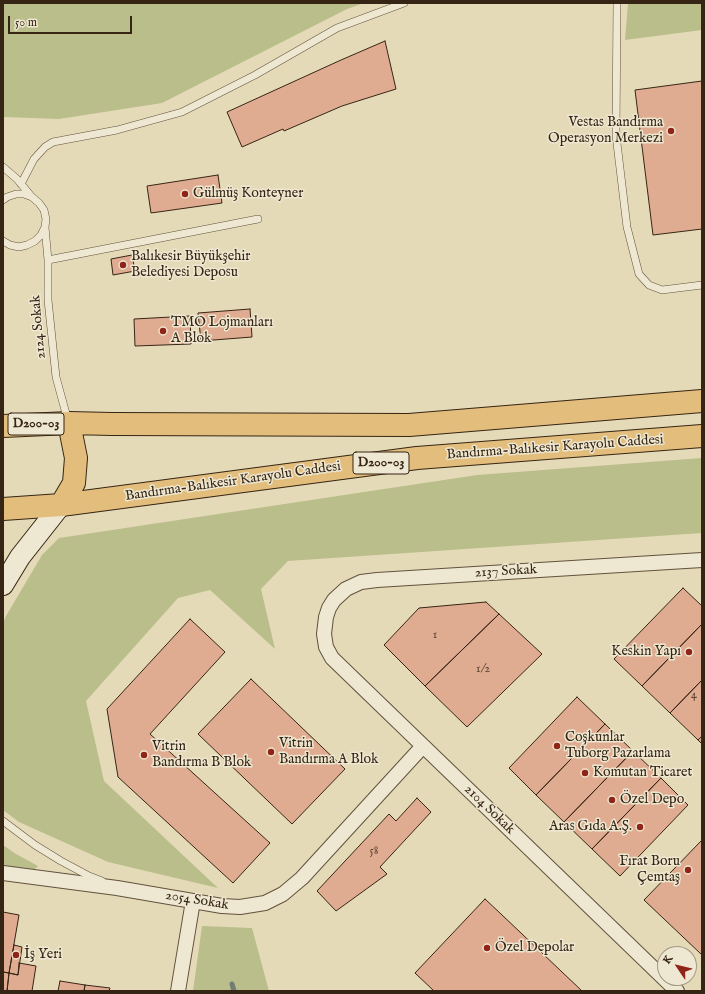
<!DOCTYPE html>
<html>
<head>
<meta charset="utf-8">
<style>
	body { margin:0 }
	#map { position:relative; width:705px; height:994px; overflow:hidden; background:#e5dab8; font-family:"IM FELL English",serif }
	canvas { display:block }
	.frame { position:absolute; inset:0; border:4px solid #362514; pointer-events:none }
	.north { position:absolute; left:657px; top:946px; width:40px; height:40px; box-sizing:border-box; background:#eee7d1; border:1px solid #a49985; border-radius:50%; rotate:305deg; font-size:11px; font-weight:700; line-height:16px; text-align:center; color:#362514 }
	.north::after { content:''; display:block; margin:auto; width:14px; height:18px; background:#8f2418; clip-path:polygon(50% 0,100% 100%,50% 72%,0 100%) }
	.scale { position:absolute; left:8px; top:16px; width:124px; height:18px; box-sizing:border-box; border:2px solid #362514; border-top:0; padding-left:5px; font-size:12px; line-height:14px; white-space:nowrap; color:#362514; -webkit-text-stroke:3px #eee7d1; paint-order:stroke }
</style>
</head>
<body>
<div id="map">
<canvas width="705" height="994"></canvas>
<div class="frame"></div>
<div class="north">K</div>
<div class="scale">50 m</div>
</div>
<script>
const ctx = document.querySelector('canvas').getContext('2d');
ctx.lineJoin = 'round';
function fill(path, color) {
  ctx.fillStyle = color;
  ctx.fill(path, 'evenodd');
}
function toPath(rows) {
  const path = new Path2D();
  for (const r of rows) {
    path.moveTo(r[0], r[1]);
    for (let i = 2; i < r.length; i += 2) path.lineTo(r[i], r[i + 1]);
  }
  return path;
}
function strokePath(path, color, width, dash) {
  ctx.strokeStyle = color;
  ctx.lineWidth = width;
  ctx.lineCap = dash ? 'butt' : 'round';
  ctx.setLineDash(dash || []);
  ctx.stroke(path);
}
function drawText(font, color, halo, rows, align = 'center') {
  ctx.font = font + ' "IM FELL English",serif';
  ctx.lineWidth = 3;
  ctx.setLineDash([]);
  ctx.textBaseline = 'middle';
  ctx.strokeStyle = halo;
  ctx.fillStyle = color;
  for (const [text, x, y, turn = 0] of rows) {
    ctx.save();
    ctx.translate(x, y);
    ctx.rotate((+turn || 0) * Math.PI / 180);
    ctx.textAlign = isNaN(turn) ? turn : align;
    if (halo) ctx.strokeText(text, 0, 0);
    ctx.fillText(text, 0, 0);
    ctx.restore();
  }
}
const green = toPath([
	[3,3,364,3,347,9,162,103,59,119,3,117],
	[628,3,702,3,702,30,625,40],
	[702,458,702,533,288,561,261,589,275,649,210,590,178,598,86,701,104,781,218,888,108,862,19,822,3,810,3,623,6,616,42,555,59,538,477,475],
	[3,845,16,854,38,866,34,870,3,866],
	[202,926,252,928,269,991,193,991]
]);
const stream = toPath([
	[232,984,234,991]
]);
const building = toPath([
	[385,41,396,89,342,106,284,131,283,129,242,147,227,112,341,60,385,41],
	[702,81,702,229,653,235,635,90,702,81],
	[218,175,222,203,151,213,147,186,218,175],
	[132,255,135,271,113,275,111,259,132,255],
	[250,309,252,337,201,341,198,313,250,309],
	[190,316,191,344,135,346,134,319,190,316],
	[683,588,702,606,702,624,642,686,614,659,683,588],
	[486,602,499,614,425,686,384,645,419,608,486,602],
	[499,614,542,654,467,727,425,686,499,614],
	[190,619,225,652,150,734,270,843,233,883,118,777,107,709,190,619],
	[702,624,702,680,670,713,642,686,702,624],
	[251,679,345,769,292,824,198,734,251,679],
	[702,680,702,736,698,740,670,713,702,680],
	[577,697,605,724,536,795,509,768,577,697],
	[605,724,633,751,564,822,536,795,605,724],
	[702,736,702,744,698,740,702,736],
	[633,751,661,778,592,849,564,822,633,751],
	[661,778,688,805,620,876,592,849,661,778],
	[417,798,431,812,380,867,387,874,336,911,317,891,389,814,396,821,417,798],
	[702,840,702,955,644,900,702,840],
	[485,899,501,914,582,991,434,991,415,973,485,899],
	[3,912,19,915,9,973,3,972,3,912],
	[14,945,22,947,18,975,9,973,14,945],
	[19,963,36,966,32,991,7,991,9,973,18,975,19,963],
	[3,972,9,973,7,991,3,991,3,972],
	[60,981,85,985,84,991,58,991,60,981],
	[85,985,110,988,109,991,84,991,85,985]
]);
const lane = toPath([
	[617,3,616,135,627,227,639,274,649,285,662,290,702,285],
	[3,167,17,179,31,196],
	[21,184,34,159,45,147,53,142,117,130,182,112,255,75,337,28,404,3],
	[3,200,7,197,16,194,24,194,32,197,39,203,44,210,46,219,45,227,41,235,35,241,27,245,19,247,10,245,3,241],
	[45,227,48,260,48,300,56,377,68,421],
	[48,260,258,219],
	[3,821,35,845,61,861,89,876,102,881]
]);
const street = toPath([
	[3,873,117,888,222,906,240,907,265,903,283,894,302,878,423,746],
	[178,991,193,901],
	[677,991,332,658,326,647,324,634,326,617,329,608,334,600,346,589,361,582,377,580,702,560]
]);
const secondary = toPath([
	[3,585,20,557,61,505]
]);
const highway = toPath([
	[3,426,69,423,112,424,409,425,702,401],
	[61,505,74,483,76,458,69,423],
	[3,509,61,505,417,458,702,436]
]);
const markers = [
	[671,131,4,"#8f2418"],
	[185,194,4,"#8f2418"],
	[123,265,4,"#8f2418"],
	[163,331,4,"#8f2418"],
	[689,652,4,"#8f2418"],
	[557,746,4,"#8f2418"],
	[271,752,4,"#8f2418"],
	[144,755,4,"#8f2418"],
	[585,773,4,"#8f2418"],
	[612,800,4,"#8f2418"],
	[640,827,4,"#8f2418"],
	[688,870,4,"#8f2418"],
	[487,948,4,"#8f2418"],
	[16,955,4,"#8f2418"]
];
const numberNames = [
	["1",435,636],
	["1/2",483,670],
	["4",694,696],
	["58",374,852]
];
const shields = [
	[36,424,56],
	[381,463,56]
];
const shieldNames = [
	["D200-03",36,424],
	["D200-03",381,463]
];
const poiNames = [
	["Vestas Bandırma",663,123,"right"],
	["Operasyon Merkezi",663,139,"right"],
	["Gülmüş Konteyner",193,194],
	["Balıkesir Büyükşehir",131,257],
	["Belediyesi Deposu",131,273],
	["TMO Lojmanları",171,323],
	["A Blok",171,339],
	["Keskin Yapı",681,652,"right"],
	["Coşkunlar",565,738],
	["Tuborg Pazarlama",565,754],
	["Vitrin",279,744],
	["Bandırma A Blok",279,760],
	["Vitrin",152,747],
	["Bandırma B Blok",152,763],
	["Komutan Ticaret",593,773],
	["Özel Depo",620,800],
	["Aras Gıda A.Ş.",632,827,"right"],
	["Fırat Boru",680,862,"right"],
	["Çemtaş",680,878,"right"],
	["Özel Depolar",495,948],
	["İş Yeri",24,955]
];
const streetNames = [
	["2124 Sokak",39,327,-95],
	["Bandırma-Balıkesir Karayolu Caddesi",555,448,-4],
	["Bandırma-Balıkesir Karayolu Caddesi",233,482,-8],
	["2137 Sokak",506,572,-3],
	["2104 Sokak",489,810,44],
	["2054 Sokak",197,901,9]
];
fill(green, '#babe8b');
strokePath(stream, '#717d76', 5);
fill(building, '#e0ac91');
strokePath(building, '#362514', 1);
strokePath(lane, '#62523d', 8);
strokePath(street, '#62523d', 16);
strokePath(secondary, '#362514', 22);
strokePath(highway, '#362514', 24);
strokePath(lane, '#eee7d1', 7);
strokePath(street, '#eee7d1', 14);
strokePath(secondary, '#eee7d1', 20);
strokePath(highway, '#e2bd7c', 22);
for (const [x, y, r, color] of markers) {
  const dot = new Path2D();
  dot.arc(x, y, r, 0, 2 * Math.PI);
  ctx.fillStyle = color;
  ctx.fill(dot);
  strokePath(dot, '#eee7d1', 1.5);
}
drawText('12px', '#604733', null, numberNames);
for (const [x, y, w] of shields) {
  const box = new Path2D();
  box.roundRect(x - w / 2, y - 11, w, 22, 3);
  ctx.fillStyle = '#eee7d1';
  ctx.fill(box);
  strokePath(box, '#362514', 1);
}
drawText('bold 13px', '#362514', null, shieldNames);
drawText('14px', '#362514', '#eee7d1', poiNames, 'left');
drawText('14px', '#362514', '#eee7d1', streetNames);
</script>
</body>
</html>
